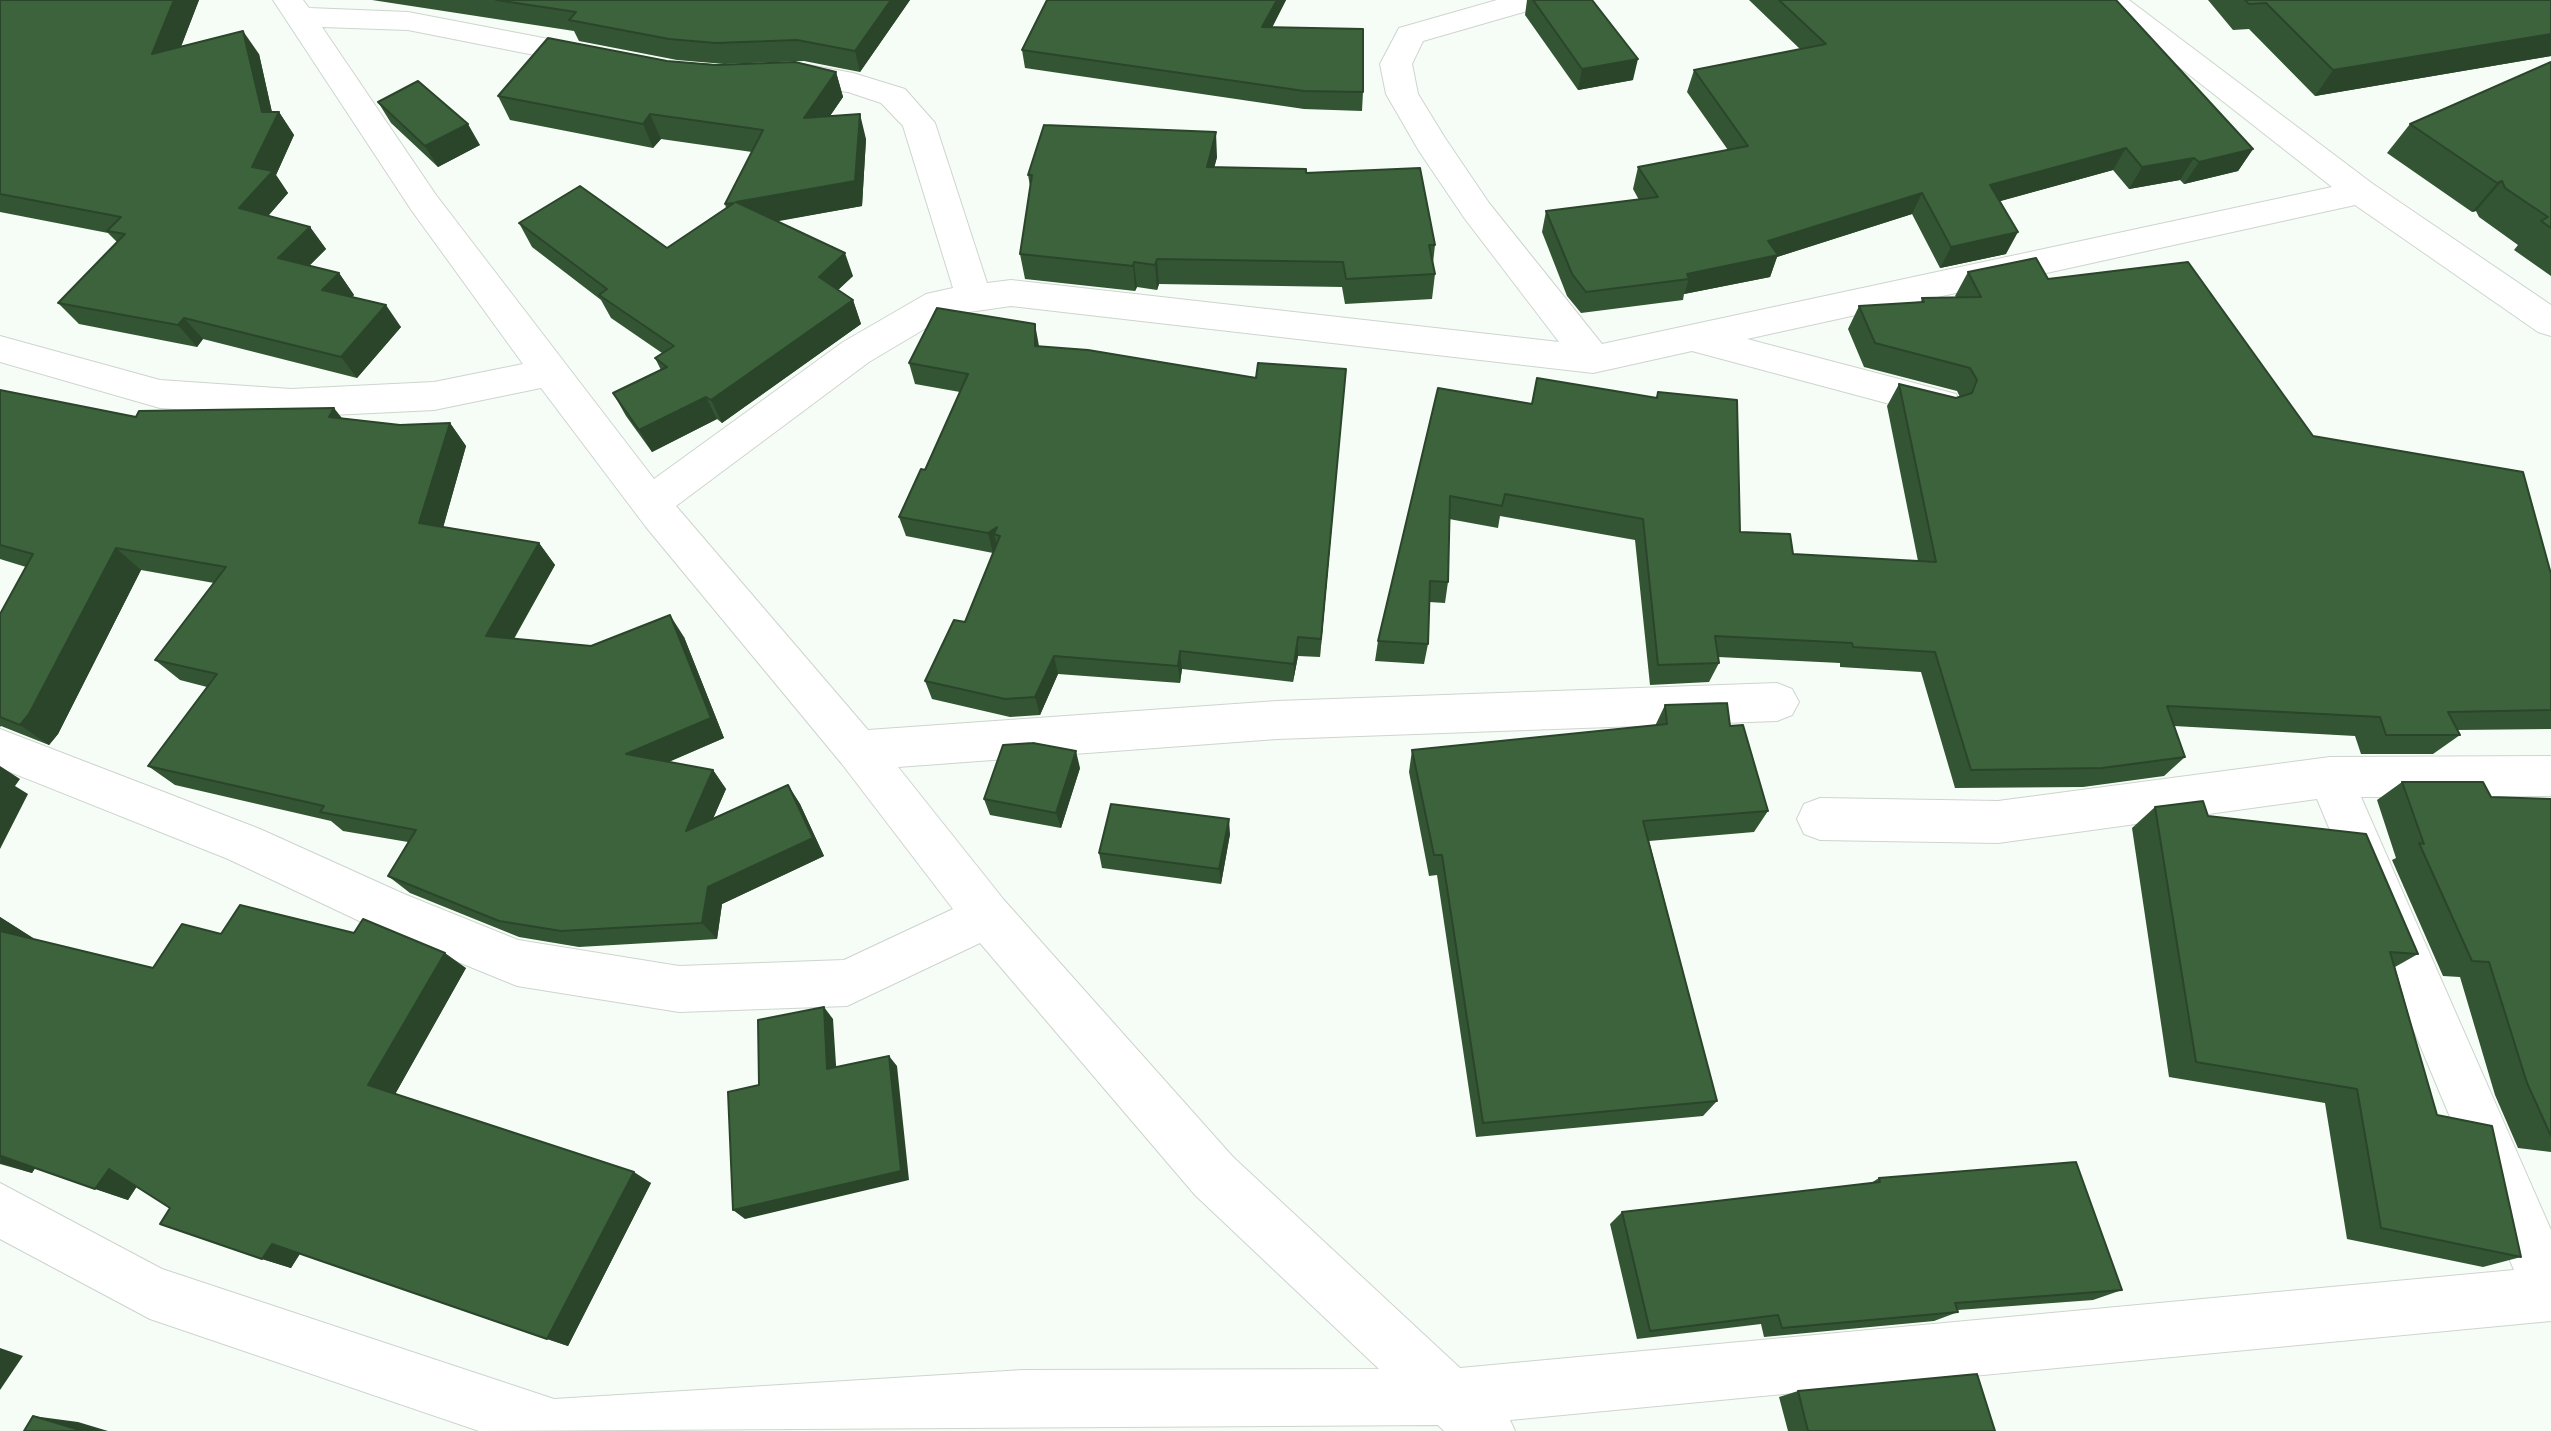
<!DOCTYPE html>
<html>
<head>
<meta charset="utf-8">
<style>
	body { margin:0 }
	canvas { display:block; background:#f6fcf6 }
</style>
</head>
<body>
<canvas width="2551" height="1431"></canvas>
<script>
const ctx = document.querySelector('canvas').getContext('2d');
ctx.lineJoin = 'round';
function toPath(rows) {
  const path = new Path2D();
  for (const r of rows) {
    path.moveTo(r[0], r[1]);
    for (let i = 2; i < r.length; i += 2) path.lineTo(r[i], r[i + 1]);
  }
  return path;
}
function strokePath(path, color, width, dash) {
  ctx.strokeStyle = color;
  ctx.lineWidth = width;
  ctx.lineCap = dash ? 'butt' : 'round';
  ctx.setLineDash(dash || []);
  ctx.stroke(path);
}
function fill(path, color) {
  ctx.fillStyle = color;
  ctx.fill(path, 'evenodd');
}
const minor = toPath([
	[273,0,303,0,309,8,408,12,611,51,616,58,611,65,600,68,408,30,322,27,436,195,654,479,843,342,926,294,953,288,903,126,881,103,848,92,768,82,763,75,768,68,803,64,853,73,905,89,935,123,987,283,1011,280,1559,342,1465,219,1419,151,1386,94,1380,64,1399,28,1497,0,1545,0,1541,7,1423,41,1412,64,1418,94,1445,138,1489,203,1602,344,2332,187,2094,0,2129,0,2373,184,2551,305,2551,336,2538,332,2355,205,1747,339,1956,394,1961,404,1956,414,1942,418,1692,351,1593,373,1011,306,948,315,869,362,676,506,868,730,1277,701,1777,683,1792,689,1799,702,1792,715,1777,721,1277,739,898,767,1004,900,1233,1157,1460,1368,2514,1270,2317,799,1998,843,1820,840,1804,834,1797,819,1804,804,1820,798,1998,801,2330,757,2551,756,2551,796,2361,797,2551,1230,2551,1321,1510,1420,1515,1431,1444,1431,1438,1425,479,1431,150,1319,0,1239,0,1183,162,1269,554,1399,1023,1370,1379,1369,1195,1195,980,943,847,1006,679,1012,517,986,370,926,228,859,0,768,0,729,260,829,404,894,518,940,679,966,844,960,953,909,842,764,646,527,541,388,434,410,291,417,160,408,0,362,0,336,160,380,291,389,434,382,523,364,412,211,273,0]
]);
const wall = toPath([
	[0,0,199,0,181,47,259,54,272,112,279,112,294,135,276,175,288,193,268,216,310,227,326,249,309,266,339,273,354,295,352,297,401,327,357,378,203,339,197,347,79,324,58,303,117,242,108,233,0,212],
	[372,0,910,0,860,72,804,61,724,64,677,60,579,41,574,31],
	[1047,0,1286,0,1272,28,1363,92,1362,111,1304,109,1025,68,1022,50],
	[1527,0,1592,0,1633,80,1578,90,1525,15],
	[1749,0,2116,0,2253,149,2238,171,2184,184,2180,180,2129,189,2113,170,2000,201,2006,254,1940,268,1912,214,1777,257,1770,277,1684,294,1683,300,1581,313,1567,296,1542,232,1546,211,1639,200,1633,189,1638,167,1728,150,1687,92,1694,70,1800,49],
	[2208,0,2551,0,2551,56,2315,96,2249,29,2233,30],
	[667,61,836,72,843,97,830,116,866,139,862,206,776,221,853,276,838,290,853,300,861,324,722,423,717,419,652,452,626,416,613,393,661,370,655,358,662,353,611,318,601,300,532,247,519,223,667,248,726,208,725,204,752,152,661,139,653,148,510,120,498,96],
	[2551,62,2551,276,2514,250,2518,245,2479,217,2476,211,2472,212,2387,153,2410,124],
	[378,102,480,145,438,167,391,123],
	[1217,157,1214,167,1306,173,1435,245,1433,263,1435,274,1432,299,1345,304,1342,287,1159,284,1157,290,1137,287,1135,291,1025,279,1020,254,1030,186,1028,175],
	[1968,272,2048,279,2313,436,2551,574,2551,729,2457,730,2460,735,2433,754,2361,754,2355,736,2174,726,2185,757,2164,776,2083,787,1955,788,1921,672,1840,667,1840,663,1718,657,1719,663,1709,682,1650,685,1635,540,1500,516,1498,528,1449,519,1448,582,1445,603,1429,602,1428,644,1424,664,1375,661,1378,641,1438,388,1532,404,1537,378,1656,398,1658,392,1740,532,1793,554,1918,561,1887,406,1899,384,1956,398,1960,397,1957,391,1864,367,1848,329,1859,306,1921,302,1922,298,1956,297,1955,296],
	[1039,346,1344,390,1320,657,1298,656,1293,682,1182,669,1180,683,1058,674,1040,715,1010,717,932,699,925,681,965,622,993,553,906,536,899,517,925,470,960,392,915,384,909,363],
	[0,390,136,417,342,418,400,425,450,423,466,446,443,527,539,543,555,565,514,639,591,646,684,637,724,738,668,762,713,770,726,789,713,818,788,785,800,804,824,856,722,904,717,939,579,947,519,937,410,893,388,876,408,842,343,831,331,821,175,785,148,766,207,687,180,680,155,660,214,583,141,570,58,734,49,745,1,726,0,727,0,614,26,567,0,559],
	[1665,705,1730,726,1768,811,1754,832,1649,841,1717,1101,1703,1116,1476,1137,1437,875,1429,876,1409,772,1412,750,1655,726],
	[1080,768,1061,828,990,815,984,799],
	[2402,782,2491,797,2551,799,2551,1152,2518,1148,2495,1095,2460,977,2443,976,2392,860,2396,858,2377,800],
	[2155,807,2208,816,2418,954,2395,967,2437,1115,2521,1257,2483,1267,2347,1239,2325,1103,2169,1077,2132,828],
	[1230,834,1221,884,1102,868,1099,853],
	[0,917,33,938,32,939,153,968,221,934,466,968,395,1094,651,1183,568,1346,300,1254,291,1268,262,1259,170,1208,137,1186,128,1200,35,1168,32,1173,0,1164],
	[1879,1178,2122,1290,2093,1300,1958,1310,1958,1312,1934,1321,1764,1337,1761,1324,1637,1339,1610,1224,1622,1212,1871,1183],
	[1798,1391,1995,1431,1788,1431,1779,1397]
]);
const shadedWall = toPath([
	[174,0,199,0,169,77,152,54],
	[891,0,910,0,860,72,855,51],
	[1277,0,1286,0,1262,46,1262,27],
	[243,31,259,54,274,122,279,112,294,135,276,175,288,193,255,231,239,208,252,167,262,112],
	[2551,34,2551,56,2315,96,2333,70],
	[1638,59,1633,80,1578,90,1582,69],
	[836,72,843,97,812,142,804,118],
	[650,114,661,139,653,148,643,124],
	[860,114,866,139,862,206,746,227,736,202],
	[468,124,480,145,438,167,425,146],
	[1216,132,1217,157,1208,193,1207,167],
	[2126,148,2113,170,1979,207,1990,185],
	[2253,149,2238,171,2184,184,2199,162],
	[2194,158,2180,180,2129,189,2142,167],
	[2502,181,2476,211,2472,212,2497,183],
	[1922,193,1912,214,1777,257,1770,277,1684,294,1689,279,1687,274,1768,241],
	[310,227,326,249,295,280,278,258],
	[2018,232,2006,254,1940,268,1951,247],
	[845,253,853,276,827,300,819,277],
	[1157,259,1159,284,1157,290,1155,265],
	[1134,262,1137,287,1135,291,1133,266],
	[339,273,354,295,338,311,322,290],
	[853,300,861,324,722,423,711,400],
	[386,305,401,327,357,378,341,357],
	[184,318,203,339,197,347,178,325],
	[1035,324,1039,346,1039,367,1035,346],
	[1346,369,1344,390,1320,657,1321,639],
	[706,397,717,419,652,452,639,430],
	[334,408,353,432,329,417],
	[450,423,466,446,438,546,419,523],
	[997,527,994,534,998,550,993,553,988,533],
	[539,543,555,565,503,657,486,636],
	[116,548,141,570,58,734,49,745,20,725],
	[670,615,684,637,724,738,641,774,626,754],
	[1298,637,1298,656,1293,682,1294,664],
	[1180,651,1182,669,1180,683,1178,666],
	[1054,656,1058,674,1040,715,1035,697],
	[1076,751,1080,768,1061,828,1056,813],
	[0,766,20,779,15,786,28,794,0,849],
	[713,770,726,789,700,849,686,831],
	[788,785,800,804,824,856,722,904,717,939,702,923,708,887],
	[1229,819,1230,834,1221,884,1219,869],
	[0,917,33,938,27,946,0,933],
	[445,953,466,968,393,1098,368,1085],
	[824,1007,833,1019,837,1080,827,1069],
	[889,1056,897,1066,909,1180,745,1219,733,1210],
	[1,1156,36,1167,32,1173,0,1163],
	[109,1169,141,1180,128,1200,95,1189],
	[634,1172,651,1183,568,1346,547,1339],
	[272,1244,300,1253,291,1268,262,1259],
	[0,1348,23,1356,0,1390],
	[33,1416,78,1422,108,1431,83,1431]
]);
const building = toPath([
	[0,0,174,0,152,54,243,31,262,112,279,112,252,167,273,171,239,208,310,227,278,258,339,273,322,290,386,305,341,357,184,318,178,325,58,303,125,234,107,231,121,217,0,194,0,0],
	[496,0,891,0,855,51,797,40,716,43,669,39,569,20,576,12,496,0],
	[1047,0,1277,0,1262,27,1363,29,1363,92,1304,91,1022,50,1047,0],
	[1533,0,1592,0,1638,59,1582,69,1533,0],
	[1779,0,2116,0,2253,149,2199,162,2194,158,2142,167,2126,148,1990,185,2018,232,1951,247,1922,193,1768,241,1778,255,1687,274,1689,279,1586,292,1572,274,1546,211,1658,197,1638,167,1748,146,1694,70,1826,44,1779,0],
	[2245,0,2551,0,2551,34,2333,70,2266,3,2249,4,2245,0],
	[548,38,667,61,715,65,795,62,836,72,804,118,860,114,855,181,736,202,845,253,819,277,853,300,711,400,706,397,639,430,613,393,667,367,655,358,674,346,599,295,607,289,519,223,580,186,667,248,734,203,725,204,763,130,650,114,643,124,498,96,548,38],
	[2551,62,2551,228,2541,221,2548,217,2505,188,2502,181,2497,183,2410,124,2551,62],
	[418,81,468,124,425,146,378,102,418,81],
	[1044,125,1216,132,1207,167,1306,169,1306,173,1420,168,1435,245,1429,245,1435,274,1346,279,1343,262,1157,259,1155,265,1134,262,1133,266,1020,254,1032,175,1028,175,1044,125],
	[2036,258,2048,279,2188,262,2313,436,2523,472,2551,574,2551,710,2448,712,2460,735,2386,735,2380,717,2167,706,2185,757,2102,768,1971,770,1935,652,1853,647,1852,643,1715,636,1719,663,1658,665,1643,519,1505,494,1502,506,1450,496,1448,582,1430,581,1428,644,1378,641,1438,388,1532,404,1537,378,1657,398,1658,392,1737,400,1740,532,1790,534,1793,554,1936,562,1899,384,1956,398,1972,393,1977,380,1970,368,1875,343,1859,306,1924,302,1922,298,1981,297,1968,272,2036,258],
	[937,308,1035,324,1035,346,1088,350,1256,378,1258,363,1346,369,1321,639,1298,637,1294,664,1180,651,1178,666,1054,656,1035,697,1005,699,925,681,954,620,965,622,1000,536,994,534,997,527,988,533,899,517,921,469,925,470,968,374,909,363,937,308],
	[0,390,136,417,139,411,334,408,329,417,400,425,450,423,419,523,539,543,486,636,591,646,670,615,711,718,626,754,713,770,686,831,788,785,813,838,708,887,702,923,561,931,499,921,388,876,416,830,320,812,324,806,148,766,217,674,155,660,226,567,116,548,29,714,20,725,0,717,0,614,33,554,0,545,0,390],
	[1727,703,1730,726,1743,725,1768,811,1643,821,1717,1101,1483,1123,1442,855,1434,855,1412,750,1667,724,1665,705,1727,703],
	[1033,743,1076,751,1056,813,984,799,1003,745,1033,743],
	[2402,782,2483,782,2491,797,2551,799,2551,1136,2527,1083,2489,962,2472,961,2419,843,2424,844,2402,782],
	[2203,801,2208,816,2366,834,2418,954,2390,952,2437,1115,2492,1126,2521,1257,2381,1228,2357,1089,2196,1062,2155,807,2203,801],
	[1111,804,1229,819,1219,869,1099,853,1111,804],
	[240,905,354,933,363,919,445,953,368,1085,634,1172,547,1339,272,1244,262,1259,160,1224,170,1208,109,1169,95,1189,1,1156,0,1157,0,931,153,968,182,924,221,934,240,905],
	[824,1007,827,1069,889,1056,901,1171,733,1210,728,1092,759,1085,758,1020,824,1007],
	[2076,1162,2122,1290,1955,1303,1958,1312,1782,1328,1778,1315,1650,1331,1622,1212,1880,1182,1879,1178,2076,1162],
	[1977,1374,1995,1431,1808,1431,1798,1391,1977,1374],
	[33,1416,83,1431,24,1431,33,1416]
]);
strokePath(minor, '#ced4ce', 2);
fill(minor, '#fff');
fill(wall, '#345534');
fill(shadedWall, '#2b452b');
fill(building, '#3d633d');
strokePath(building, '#2b452b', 2);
</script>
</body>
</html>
